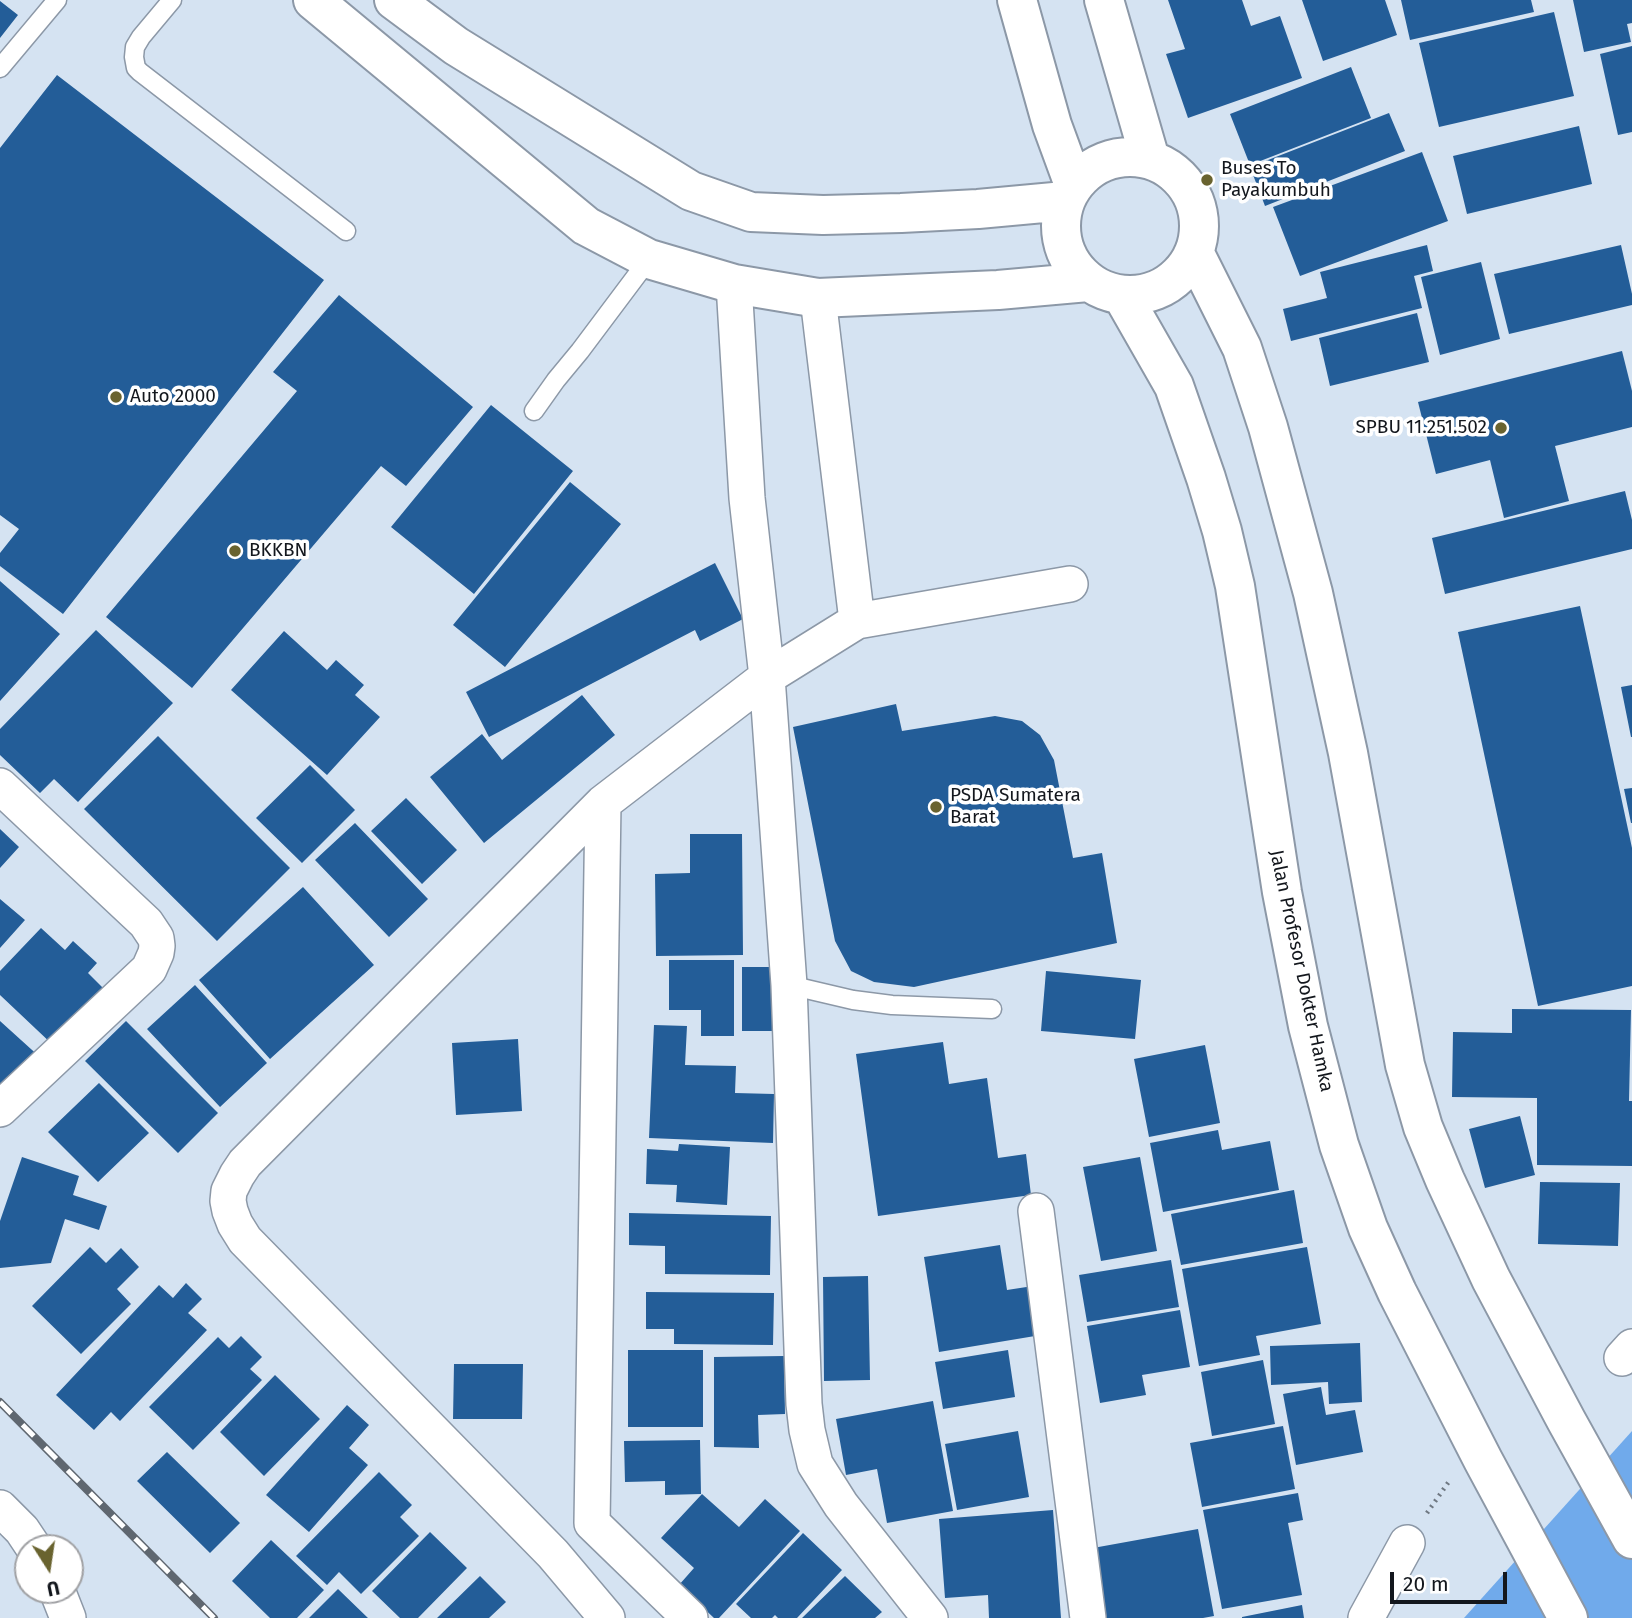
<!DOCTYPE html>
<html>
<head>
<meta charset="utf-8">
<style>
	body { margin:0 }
	#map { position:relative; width:1632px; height:1618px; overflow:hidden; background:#d5e3f2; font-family:"Fira Sans",sans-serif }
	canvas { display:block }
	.north { position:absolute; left:14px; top:1534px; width:70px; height:70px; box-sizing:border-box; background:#fff; border:2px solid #a1a2a5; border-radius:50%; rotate:168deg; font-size:19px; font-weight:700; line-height:28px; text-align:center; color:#13171d }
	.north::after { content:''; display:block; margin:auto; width:24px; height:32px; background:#69632f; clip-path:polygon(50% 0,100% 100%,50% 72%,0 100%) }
	.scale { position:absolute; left:1390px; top:1572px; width:117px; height:32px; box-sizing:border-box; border:4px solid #13171d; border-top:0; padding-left:9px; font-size:21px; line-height:24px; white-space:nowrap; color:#13171d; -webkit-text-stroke:5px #fff; paint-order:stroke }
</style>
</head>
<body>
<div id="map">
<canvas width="1632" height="1618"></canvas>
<div class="north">U</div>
<div class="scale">20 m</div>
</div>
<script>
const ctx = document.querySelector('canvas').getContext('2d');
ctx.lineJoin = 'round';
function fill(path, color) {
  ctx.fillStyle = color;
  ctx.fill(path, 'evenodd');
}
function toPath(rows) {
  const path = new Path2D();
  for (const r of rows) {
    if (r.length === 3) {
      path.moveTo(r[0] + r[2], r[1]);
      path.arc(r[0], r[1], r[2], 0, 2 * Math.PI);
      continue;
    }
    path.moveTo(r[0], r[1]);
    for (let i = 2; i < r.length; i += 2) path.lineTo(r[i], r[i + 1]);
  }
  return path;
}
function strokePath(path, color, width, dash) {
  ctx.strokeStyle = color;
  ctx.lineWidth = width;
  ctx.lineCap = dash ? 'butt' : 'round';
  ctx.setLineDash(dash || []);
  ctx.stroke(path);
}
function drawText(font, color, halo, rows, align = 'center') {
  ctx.font = font + ' "Fira Sans",sans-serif';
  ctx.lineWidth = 7;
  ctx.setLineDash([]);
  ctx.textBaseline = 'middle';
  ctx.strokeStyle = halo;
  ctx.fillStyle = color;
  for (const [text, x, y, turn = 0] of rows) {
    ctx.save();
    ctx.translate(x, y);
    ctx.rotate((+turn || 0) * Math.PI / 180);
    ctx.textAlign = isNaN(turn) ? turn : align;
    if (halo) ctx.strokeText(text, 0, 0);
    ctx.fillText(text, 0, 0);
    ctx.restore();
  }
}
const water = toPath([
	[1632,1431,1632,1618,1464,1618]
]);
const building = toPath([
	[1168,0,1242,0,1251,26,1280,16,1302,78,1188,118,1166,54,1185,49],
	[1302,0,1385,0,1397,35,1323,61],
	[1401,0,1531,0,1534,12,1410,40],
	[1573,0,1632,0,1632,23,1627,24,1631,42,1584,52],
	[0,1,18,15,0,38],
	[1554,12,1574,96,1439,127,1419,43],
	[1632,46,1632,132,1618,135,1600,54],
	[1351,67,1371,118,1250,165,1230,114],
	[57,75,324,280,63,614,0,566,0,553,19,529,0,515,0,148],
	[1389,113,1405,151,1265,206,1250,167],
	[1579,126,1592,184,1467,214,1453,156],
	[1422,152,1448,221,1300,276,1273,207],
	[1427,245,1433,271,1414,276,1422,308,1291,341,1283,309,1327,298,1320,272],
	[1621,245,1632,294,1632,305,1509,334,1494,274],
	[1481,262,1500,339,1440,355,1421,277],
	[339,295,473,407,406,486,381,466,192,688,106,617,297,391,273,372],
	[1417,313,1429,362,1330,386,1319,338],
	[1622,351,1632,391,1632,427,1555,446,1569,501,1504,518,1490,460,1436,474,1418,402],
	[491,405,573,471,474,594,391,527],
	[570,482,621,524,505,667,453,625],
	[1625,491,1632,520,1632,549,1445,594,1432,538],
	[715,563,743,619,700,641,695,630,489,737,466,692],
	[0,581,60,634,0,701],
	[1580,606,1632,848,1632,986,1538,1006,1458,632],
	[96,630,173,703,78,802,54,779,40,793,0,755,0,729],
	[284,631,327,670,336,660,364,685,355,695,380,717,327,775,231,690],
	[1632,685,1632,737,1631,737,1621,687],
	[582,695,615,735,484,843,430,777,482,734,502,760],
	[896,704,902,731,995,716,1022,721,1040,735,1054,760,1073,858,1102,853,1117,943,914,987,874,982,851,971,835,941,793,727],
	[158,736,290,868,217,941,84,809],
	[310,765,355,810,302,863,256,818],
	[1632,788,1632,823,1631,823,1624,789],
	[406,798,457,850,422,884,371,831],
	[355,823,428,899,389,937,315,860],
	[0,829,19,847,0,868],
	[690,834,742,834,743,955,656,956,655,874,690,873],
	[303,887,374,965,270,1059,199,980],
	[0,899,25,920,0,948],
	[41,928,65,950,73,941,97,963,88,973,106,991,54,1046,0,995,0,971],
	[669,960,734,960,734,1036,701,1036,701,1010,669,1010],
	[742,967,782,967,782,1031,742,1031],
	[1046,971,1141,980,1135,1039,1041,1031],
	[195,985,267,1063,220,1107,147,1029],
	[1512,1009,1631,1010,1629,1101,1632,1101,1632,1166,1537,1165,1537,1098,1452,1097,1453,1032,1512,1033],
	[0,1021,42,1059,0,1104],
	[126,1021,218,1113,178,1153,85,1061],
	[654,1025,687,1026,685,1065,736,1066,735,1093,774,1094,773,1143,649,1138],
	[518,1039,522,1111,456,1115,452,1043],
	[943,1042,949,1084,987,1078,998,1158,1026,1154,1031,1195,878,1216,856,1054],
	[1205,1045,1220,1123,1149,1137,1134,1059],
	[99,1083,149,1133,98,1182,48,1132],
	[1520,1116,1535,1175,1485,1188,1469,1129],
	[1218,1130,1222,1150,1270,1141,1279,1190,1163,1212,1150,1143],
	[679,1144,730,1147,727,1205,676,1202,677,1185,646,1184,647,1149,678,1151],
	[22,1157,79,1176,73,1195,107,1206,99,1230,65,1219,51,1263,0,1268,0,1221],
	[1140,1157,1157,1251,1101,1261,1083,1167],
	[1540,1182,1620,1183,1618,1246,1538,1244],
	[1294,1190,1303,1243,1181,1265,1171,1214],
	[629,1213,771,1216,770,1275,665,1274,665,1246,629,1245],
	[1000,1245,1007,1290,1033,1286,1041,1335,939,1352,924,1257],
	[90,1247,106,1263,121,1248,139,1267,117,1289,131,1304,81,1354,32,1306],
	[1307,1247,1321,1324,1256,1336,1260,1355,1199,1366,1182,1269],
	[1171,1260,1179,1307,1087,1322,1079,1275],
	[868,1276,870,1380,824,1381,823,1277],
	[186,1283,202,1299,188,1313,207,1330,120,1421,111,1412,94,1430,56,1395,159,1285,173,1298],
	[646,1292,774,1293,773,1345,674,1344,674,1329,646,1329],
	[1180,1310,1190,1367,1142,1375,1146,1395,1100,1403,1087,1326],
	[241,1336,262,1357,250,1369,262,1380,193,1450,149,1407,218,1337,229,1348],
	[1360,1343,1362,1402,1329,1404,1328,1382,1271,1385,1270,1346],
	[628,1350,703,1350,703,1427,628,1427],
	[1008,1350,1015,1397,943,1409,935,1362],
	[784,1356,785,1414,758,1415,759,1448,714,1447,714,1357],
	[1263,1360,1275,1424,1212,1436,1201,1372],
	[454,1364,523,1364,522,1419,453,1419],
	[275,1375,320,1419,264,1476,220,1432],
	[1321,1387,1326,1415,1355,1410,1363,1452,1296,1465,1283,1394],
	[933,1401,953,1511,887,1523,877,1469,846,1475,836,1419],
	[347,1405,369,1425,349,1448,368,1465,309,1532,266,1495],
	[1283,1426,1295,1489,1202,1507,1190,1443],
	[1018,1431,1029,1497,957,1510,945,1444],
	[700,1440,701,1494,665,1495,665,1481,625,1482,624,1441],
	[167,1452,240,1523,210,1553,137,1481],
	[379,1472,412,1505,400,1517,419,1536,361,1594,339,1572,327,1585,296,1556],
	[1298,1493,1303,1520,1288,1523,1302,1595,1222,1609,1203,1510],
	[702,1494,739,1527,765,1499,800,1531,719,1618,714,1618,679,1585,694,1568,661,1538],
	[1053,1510,1061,1618,989,1618,988,1595,945,1598,939,1519],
	[1198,1529,1214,1616,1203,1618,1106,1618,1093,1548],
	[430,1532,467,1568,418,1618,400,1618,372,1591],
	[803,1533,842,1570,797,1618,778,1618,775,1615,772,1618,751,1618,736,1604],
	[271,1540,324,1590,297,1618,270,1618,232,1581],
	[480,1576,506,1602,489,1618,437,1618],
	[845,1576,882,1612,875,1618,802,1618],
	[338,1589,368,1618,309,1618],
	[1302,1605,1304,1618,1242,1618,1242,1617]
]);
const path = toPath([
	[1427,1513,1450,1480]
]);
const lane = toPath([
	[172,0,141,37,135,47,134,57,136,68,140,72,346,231],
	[0,68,57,0],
	[534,411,556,380,580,351,649,259],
	[789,985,853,1000,892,1005,992,1009]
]);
const street = toPath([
	[734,284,747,498,767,677,789,985,804,1404,807,1430,815,1464,841,1505,930,1618],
	[818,298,857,621,1070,584],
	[0,786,146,923,156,938,157,946,156,953,149,969,0,1109],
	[603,803,592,1523,690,1618],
	[1036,1211,1088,1618],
	[1622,1358,1632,1347],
	[0,1508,22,1530,34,1548],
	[57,1590,68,1618],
	[607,1618,553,1554,245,1240,235,1224,230,1211,228,1201,229,1191,237,1175,245,1163,603,803,767,677,857,621],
	[1366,1618,1407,1543]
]);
const primary = toPath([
	[313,0,586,226,649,259,734,284,818,298,998,290,1088,282],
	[394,0,456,46,691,191,751,212,823,215,901,213,978,209,1065,201],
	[1017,0,1052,125,1074,185],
	[1104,0,1150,159],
	[1130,226,69],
	[1194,252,1242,348,1268,427,1313,593,1348,753,1405,1065,1423,1127,1445,1180,1491,1279,1566,1420,1632,1539],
	[1122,295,1174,386,1206,478,1222,531,1235,586,1282,892,1308,1026,1339,1145,1368,1228,1397,1292,1483,1460,1568,1618]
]);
const rail = toPath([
	[0,1402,214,1618]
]);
const markers = [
	[1207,180,7,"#69632f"],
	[116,397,7,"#69632f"],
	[1501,428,7,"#69632f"],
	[235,551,7,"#69632f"],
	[936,807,7,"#69632f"]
];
const poiNames = [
	["Buses To",1221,169],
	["Payakumbuh",1221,191],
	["Auto 2000",130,397],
	["SPBU 11.251.502",1487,428,"right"],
	["BKKBN",249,551],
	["PSDA Sumatera",950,796],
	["Barat",950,818]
];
const streetNames = [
	["Jalan Profesor Dokter Hamka",1301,971,78]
];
fill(water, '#70aaeb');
fill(building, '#235d98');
strokePath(lane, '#8c98a7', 21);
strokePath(street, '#8c98a7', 38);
strokePath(primary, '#8c98a7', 42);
strokePath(path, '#6f7882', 4.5, [2, 5]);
strokePath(lane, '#fff', 18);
strokePath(street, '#fff', 35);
strokePath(primary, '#fff', 38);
strokePath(rail, '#5f6770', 8);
strokePath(rail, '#fff', 5, [16]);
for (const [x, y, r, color] of markers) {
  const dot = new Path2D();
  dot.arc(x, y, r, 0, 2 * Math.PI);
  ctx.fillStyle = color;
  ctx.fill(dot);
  strokePath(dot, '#fff', 2.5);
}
drawText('19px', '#13171d', '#fff', poiNames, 'left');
drawText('19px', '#13171d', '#fff', streetNames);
</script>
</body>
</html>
